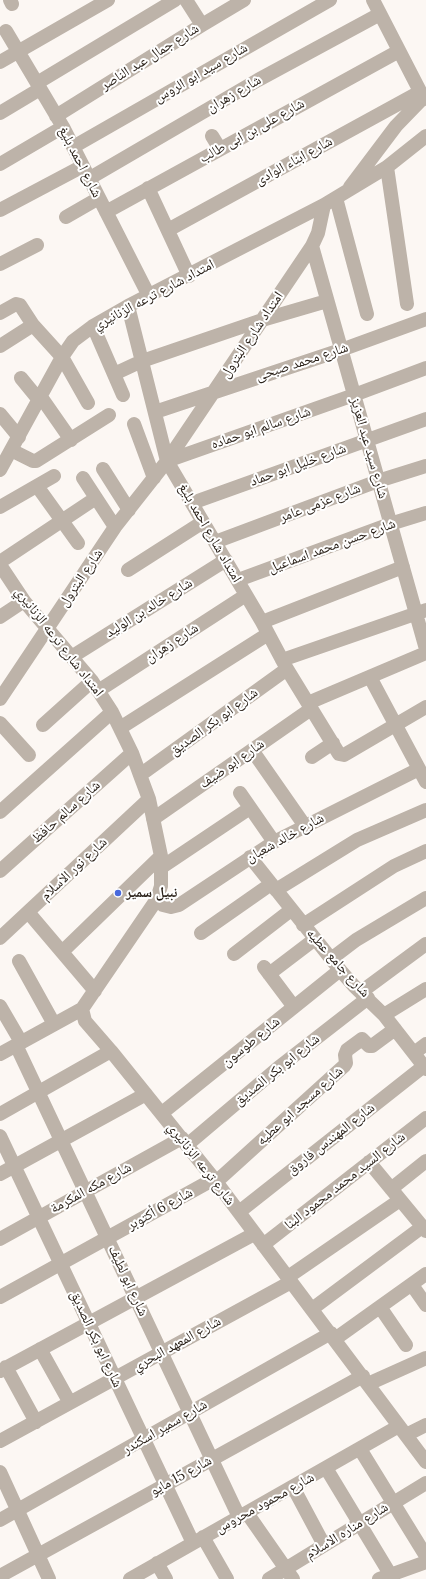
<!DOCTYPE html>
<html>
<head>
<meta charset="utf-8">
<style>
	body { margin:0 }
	canvas { display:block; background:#fcf7f3 }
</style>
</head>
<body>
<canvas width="426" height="1579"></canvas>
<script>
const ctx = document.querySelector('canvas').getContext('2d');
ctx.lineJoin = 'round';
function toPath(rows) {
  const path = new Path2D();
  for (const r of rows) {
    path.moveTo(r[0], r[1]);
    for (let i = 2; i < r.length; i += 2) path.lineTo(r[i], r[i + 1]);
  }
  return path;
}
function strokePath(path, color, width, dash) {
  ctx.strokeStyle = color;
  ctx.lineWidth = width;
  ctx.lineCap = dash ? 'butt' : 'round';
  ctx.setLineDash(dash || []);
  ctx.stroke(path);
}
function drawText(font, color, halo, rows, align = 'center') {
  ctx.font = font + ' Lora,"Noto Naskh Arabic",serif';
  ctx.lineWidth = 4;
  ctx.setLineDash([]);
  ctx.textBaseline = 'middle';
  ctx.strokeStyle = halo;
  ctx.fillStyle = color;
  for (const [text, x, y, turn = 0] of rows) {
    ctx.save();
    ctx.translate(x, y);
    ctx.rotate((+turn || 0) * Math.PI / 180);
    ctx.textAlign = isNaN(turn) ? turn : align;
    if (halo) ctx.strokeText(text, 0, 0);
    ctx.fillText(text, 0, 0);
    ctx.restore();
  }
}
const minor = toPath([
	[10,0,12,4],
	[186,0,202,25],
	[373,0,424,99],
	[6,31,63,127,149,296],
	[0,62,108,0],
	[37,83,175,0],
	[0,113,40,89],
	[56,116,202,25,244,0],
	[212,136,220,149],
	[73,147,330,0],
	[0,164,63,127],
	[387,167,407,304],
	[90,178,258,80,380,14],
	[350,187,396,126,423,98],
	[148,188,189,276],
	[336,198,367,314],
	[0,210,83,166],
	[106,212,399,51],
	[66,217,99,198],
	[168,230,420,92],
	[312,246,426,649],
	[0,264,37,245],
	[128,306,167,461,262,622,287,669,339,754,344,755,426,707],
	[0,313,16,304,20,305,33,325,62,357,88,403],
	[93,326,123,395],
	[0,346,33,325],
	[114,374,142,361,262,320,327,301],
	[21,378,39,400],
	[41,397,71,440],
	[155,412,341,350,426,319],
	[0,414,19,437],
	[134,424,154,478],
	[11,450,33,461,36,461,109,415],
	[167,461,354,395,426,368],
	[103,469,129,510],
	[0,470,62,357,73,341,93,326,128,306,324,205,387,167,426,136],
	[83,478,115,527],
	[37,486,78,543],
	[192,503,426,419],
	[0,507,54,476],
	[215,542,378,481,426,466],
	[0,562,96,498],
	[0,565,24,601,92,681,112,712,132,753,140,775,149,799,161,856,161,886,157,899,82,1009,85,1021,111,1051,214,1179,426,1462],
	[128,570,203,522],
	[238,580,390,524,426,513],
	[0,617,24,601],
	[262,622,403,567],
	[73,656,226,560],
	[282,660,426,610],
	[370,677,426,782],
	[98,691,246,595],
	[0,699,115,527,167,461,312,246,318,233,324,205],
	[308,703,426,653],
	[0,723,29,755],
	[43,725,92,681],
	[120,728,268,634],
	[252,750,305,826],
	[312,757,333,743],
	[140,775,287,669],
	[240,793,274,842],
	[0,812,112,712],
	[153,819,311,709],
	[250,857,340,970,354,986,384,1015,426,1069],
	[162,867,250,808],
	[0,871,132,753],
	[276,890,357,840,426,810],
	[157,899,163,905,171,907,179,905,274,842,419,769],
	[28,912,95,991],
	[303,925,394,866,426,851],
	[201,933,271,884],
	[0,938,149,799],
	[62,952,161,856],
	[234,954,291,910],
	[331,959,356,940,426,898],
	[19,961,54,1024],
	[264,967,294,1007],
	[269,974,315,939],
	[361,992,426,944],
	[0,1006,21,1042],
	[384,1015,426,989],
	[16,1045,239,1517],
	[414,1053,426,1044],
	[0,1054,82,1009],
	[162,1113,340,970],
	[0,1114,111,1051],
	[0,1136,193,1543],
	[187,1145,278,1068,368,998],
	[369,1162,426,1231],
	[0,1174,146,1094],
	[216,1182,344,1066,346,1063,345,1055,347,1050,362,1039,369,1046,372,1046,395,1029],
	[391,1189,426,1161],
	[239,1212,424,1066],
	[0,1239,182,1138],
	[263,1245,426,1118],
	[288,1277,400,1200],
	[412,1285,426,1305],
	[0,1297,214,1179],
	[380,1307,406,1345],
	[312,1309,422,1227],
	[335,1339,426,1274],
	[40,1349,70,1403],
	[6,1367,36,1422],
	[0,1371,254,1234],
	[368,1384,426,1358],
	[406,1435,426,1425],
	[0,1441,291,1282],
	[360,1449,426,1556],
	[326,1468,390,1574],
	[0,1472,49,1579],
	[293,1487,324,1545],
	[247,1513,293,1579],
	[0,1520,331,1333],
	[203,1537,227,1579],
	[157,1563,166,1579],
	[0,1576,363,1376],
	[130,1579,399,1426],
	[269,1579,426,1483],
	[379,1579,426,1562]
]);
const markers = [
	[118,893,4,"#4869dd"]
];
const streetNames = [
	["شارع جمال عبد الناصر",150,57,-32],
	["شارع سيد ابو الروس",201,73,-30],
	["شارع زهران",234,94,-30],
	["شارع على بن ابى طالب",252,131,-29],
	["شارع ابناء الوادى",294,161,-29],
	["شارع احمد بليغ",80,162,63],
	["امتداد شارع ترعه الزنانيري",154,295,-28],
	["امتداد شارع البترول",252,335,-56],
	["شارع محمد صبحى",302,362,-18],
	["شارع سالم ابو حماده",261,428,-19],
	["شارع سيد عبد العزيز",369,448,74],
	["شارع خليل ابو حماد",298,465,-20],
	["شارع عزمى عامر",320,503,-21],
	["امتداد شارع احمد بليغ",210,533,60],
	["شارع حسن محمد اسماعيل",332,546,-20],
	["شارع البترول",81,578,-56],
	["شارع خالد بن الوليد",149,608,-32],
	["امتداد شارع ترعه الزنانيري",59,642,52],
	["شارع زهران",172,643,-33],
	["شارع ابو بكر الصديق",214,722,-36],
	["شارع ابو ضيف",232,764,-35],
	["شارع سالم حافظ",66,812,-42],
	["شارع خالد شعبان",285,838,-29],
	["شارع نور الاسلام",74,869,-43],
	["شارع جامع عطيه",338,963,48],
	["شارع طوسون",251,1042,-39],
	["شارع ابو بكر الصديق",277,1070,-39],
	["شارع مسجد ابو عطيه",300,1106,-42],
	["شارع المهندس فاروق",331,1139,-38],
	["شارع ترعه الزنانيري",201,1164,52],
	["شارع السيد محمد محمود البنا",345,1181,-38],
	["شارع مكه المكرمة",91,1188,-29],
	["شارع 6 أكتوبر",160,1209,-29],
	["شارع ابو لطيف",128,1281,65],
	["شارع ابو بكر الصديق",96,1339,65],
	["شارع المعهد البحري",177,1344,-29],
	["شارع سمير اسكندر",165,1427,-30],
	["شارع 15 مايو",181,1476,-29],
	["شارع محمود محروس",265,1503,-29],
	["شارع مناره الاسلام",347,1531,-32]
];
const poiNames = [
	["نبيل سمير",126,893]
];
strokePath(minor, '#bdb3a9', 14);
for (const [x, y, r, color] of markers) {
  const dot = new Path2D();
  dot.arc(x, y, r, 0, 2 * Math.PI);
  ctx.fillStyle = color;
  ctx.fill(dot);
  strokePath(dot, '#fff', 1.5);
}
drawText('14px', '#2b221a', '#fff', streetNames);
drawText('bold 14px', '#2b221a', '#fff', poiNames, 'left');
</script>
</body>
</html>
